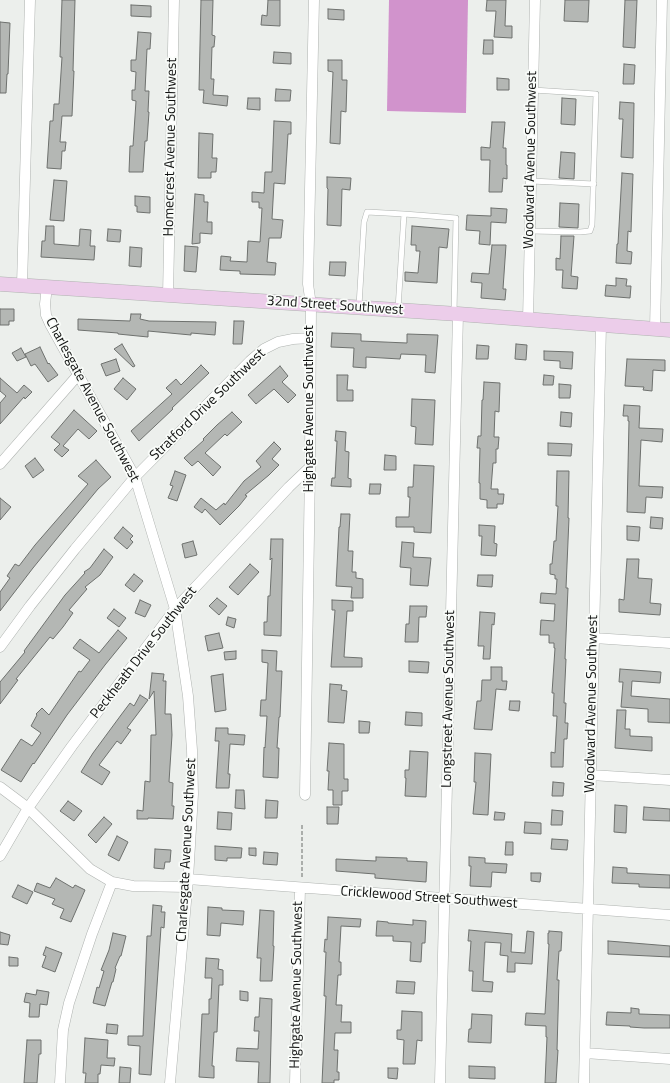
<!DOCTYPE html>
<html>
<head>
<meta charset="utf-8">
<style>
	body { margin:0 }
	canvas { display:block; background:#ecefec }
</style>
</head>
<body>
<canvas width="670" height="1083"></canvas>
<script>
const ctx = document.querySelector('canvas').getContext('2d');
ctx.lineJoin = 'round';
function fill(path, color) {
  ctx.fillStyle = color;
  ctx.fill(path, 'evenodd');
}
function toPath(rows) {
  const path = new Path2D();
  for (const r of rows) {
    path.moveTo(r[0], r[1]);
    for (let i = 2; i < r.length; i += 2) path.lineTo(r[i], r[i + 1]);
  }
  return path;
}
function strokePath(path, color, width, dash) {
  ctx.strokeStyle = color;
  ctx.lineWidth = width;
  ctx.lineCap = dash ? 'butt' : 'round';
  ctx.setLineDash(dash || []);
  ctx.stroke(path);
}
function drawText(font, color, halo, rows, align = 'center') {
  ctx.font = font + ' "Titillium Web",sans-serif';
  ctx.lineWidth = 3.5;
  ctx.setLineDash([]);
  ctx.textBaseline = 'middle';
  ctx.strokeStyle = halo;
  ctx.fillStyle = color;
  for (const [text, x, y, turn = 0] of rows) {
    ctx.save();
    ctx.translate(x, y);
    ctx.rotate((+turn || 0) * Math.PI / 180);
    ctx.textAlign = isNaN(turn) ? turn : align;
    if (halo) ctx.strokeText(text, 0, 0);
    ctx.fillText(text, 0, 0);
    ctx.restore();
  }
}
const forest = toPath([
	[389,0,468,0,466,113,387,111]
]);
const building = toPath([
	[62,0,75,0,73,71,74,71,72,116,62,116,60,142,66,142,65,151,62,151,61,169,47,168,50,121,53,121,54,104,59,104,62,57,60,57,62,0],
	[201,0,213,0,212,35,215,36,214,47,212,47,211,79,214,79,213,95,228,96,227,106,203,103,204,90,199,90,201,0],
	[268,0,280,0,280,26,261,25,262,15,267,16,268,0],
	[487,0,506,0,505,26,512,26,512,38,494,37,496,11,486,11,487,0],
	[565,0,589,0,588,22,564,21,565,0],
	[625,0,637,0,635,48,623,47,625,0],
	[131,5,151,6,151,17,131,16,131,5],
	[328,9,344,10,344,20,328,19,328,9],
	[0,22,10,23,8,74,7,74,6,93,0,93,0,22],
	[138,32,151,33,150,49,147,49,145,91,149,91,148,112,149,112,147,141,145,141,143,172,129,172,130,146,133,146,136,101,132,100,132,90,135,90,136,72,131,71,131,60,136,60,138,32],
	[484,40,493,40,493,54,483,54,484,40],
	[274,52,291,53,291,64,273,63,274,52],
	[328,60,342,60,342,80,347,80,346,112,341,111,340,144,330,143,333,72,328,71,328,60],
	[624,64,635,65,634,84,623,84,624,64],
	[497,78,509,79,509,90,497,90,497,78],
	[276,89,291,90,290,101,275,101,276,89],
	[248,98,260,98,260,110,247,109,248,98],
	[562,98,576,99,575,125,561,124,562,98],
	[620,102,634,103,633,158,621,157,623,119,619,119,620,102],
	[274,121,291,122,291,134,288,134,285,184,274,183,272,219,283,220,281,238,269,238,267,262,276,263,275,275,240,274,240,271,220,270,221,256,231,257,230,261,247,262,248,241,260,242,262,208,259,208,259,202,252,202,252,192,264,193,265,172,272,172,274,121],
	[492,122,505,122,503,148,506,148,506,165,507,165,507,179,503,178,502,192,489,192,490,160,481,160,481,147,490,148,492,122],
	[199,133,213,134,212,158,217,158,216,172,211,172,211,178,198,178,199,133],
	[561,152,575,153,574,179,559,178,561,152],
	[622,173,633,174,631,232,628,231,627,251,632,252,631,264,616,263,617,244,618,244,622,173],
	[327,177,351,178,350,190,342,189,341,226,327,225,328,189,327,188,327,177],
	[54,180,67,181,64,221,50,220,54,180],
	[195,194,204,195,204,202,208,202,207,222,212,222,212,234,200,233,200,243,192,244,195,194],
	[135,196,150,197,150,213,137,212,137,206,135,206,135,196],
	[560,203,579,204,578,228,559,227,560,203],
	[491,208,507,209,506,223,491,222,490,245,479,244,480,231,466,230,467,215,491,216,491,208],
	[46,226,54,226,54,244,79,246,80,229,91,230,90,246,95,246,94,260,41,257,42,241,45,241,46,226],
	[412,226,449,229,447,248,439,247,437,283,405,281,405,272,418,273,420,251,416,251,416,245,411,245,412,226],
	[108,229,121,230,120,242,107,241,108,229],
	[561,236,574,236,571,276,578,277,577,289,562,288,563,270,556,270,556,258,560,259,561,236],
	[492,245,506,245,503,289,506,289,505,300,481,298,482,283,471,282,472,273,489,274,492,245],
	[185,246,198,247,196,272,184,271,185,246],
	[130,247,142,248,141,267,129,266,130,247],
	[330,262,346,262,345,276,329,275,330,262],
	[616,278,627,279,626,286,631,286,630,298,605,296,606,285,616,286,616,278],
	[0,309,14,309,14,321,9,321,9,325,0,325,0,309],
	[131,314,141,314,140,319,149,321,216,322,215,335,191,333,191,335,148,331,148,337,118,334,118,333,78,330,78,319,130,321,131,314],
	[234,321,244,321,242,344,233,344,234,321],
	[332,333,361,334,361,341,407,343,407,334,438,335,435,373,425,372,426,355,401,354,400,359,366,357,366,368,353,367,354,348,331,347,332,333],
	[122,344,135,366,133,367,114,349,122,344],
	[516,344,527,345,526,360,515,359,516,344],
	[477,345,489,346,488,359,476,359,477,345],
	[40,347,48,364,49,363,58,375,48,382,35,364,31,366,25,354,40,347],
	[21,348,26,357,17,361,12,353,21,348],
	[544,351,573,352,572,369,560,368,560,361,544,360,544,351],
	[116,359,120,371,106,376,101,364,116,359],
	[627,359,665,360,665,371,653,370,652,391,643,390,644,387,625,386,627,359],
	[201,365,209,373,172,408,173,409,139,441,131,431,172,394,166,388,176,379,181,385,201,365],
	[280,366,288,376,282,382,296,395,288,403,274,389,256,404,248,395,280,366],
	[337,375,348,375,347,390,353,390,353,401,337,401,337,375],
	[544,375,554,376,553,385,543,385,544,375],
	[0,378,17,393,24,385,32,392,25,399,24,397,0,424,0,403,6,396,0,391,0,378],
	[123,378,136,389,127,400,114,389,123,378],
	[484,382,500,383,499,412,495,411,494,437,499,437,498,449,496,449,496,463,493,463,491,489,498,489,498,494,504,494,503,504,497,504,497,508,487,508,487,500,480,499,480,483,479,483,480,448,477,448,478,436,481,436,482,400,483,400,484,382],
	[559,384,571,385,570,398,559,398,559,384],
	[412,399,435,400,433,445,415,444,416,427,411,426,412,399],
	[624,405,640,406,639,428,663,429,662,442,641,440,639,486,663,487,662,498,646,497,645,513,627,512,629,421,628,421,628,416,623,416,624,405],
	[74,410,97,431,89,439,78,429,63,446,69,450,62,457,54,450,60,444,51,437,74,410],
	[232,412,242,422,227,436,225,434,205,453,221,467,213,476,198,461,192,466,184,458,204,440,203,439,217,425,232,412],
	[561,412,572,413,571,427,560,426,561,412],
	[336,431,346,432,345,451,349,452,348,478,351,479,351,487,331,486,332,478,335,478,337,441,335,441,336,431],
	[274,442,281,449,272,459,279,465,269,475,245,495,247,496,239,506,220,525,205,509,202,513,194,507,201,498,216,510,224,503,225,505,244,481,261,467,256,461,274,442],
	[548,443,572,444,571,456,548,455,548,443],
	[385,455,396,456,396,470,384,470,385,455],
	[35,458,44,470,33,478,25,466,35,458],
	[96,460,111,477,98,489,59,536,33,568,0,611,0,592,10,578,7,576,15,564,19,566,35,545,81,492,88,484,78,476,96,460],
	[414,465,434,466,431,533,414,532,414,527,396,527,396,517,409,517,410,497,408,497,408,487,413,487,414,465],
	[175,471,186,475,177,501,168,498,173,486,170,485,175,471],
	[557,471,569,471,568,518,569,518,566,588,568,588,565,659,566,659,564,703,566,703,565,723,568,723,567,739,564,739,563,767,551,767,551,752,555,753,557,716,553,716,554,693,552,693,555,648,554,648,554,643,549,643,549,635,540,635,541,620,554,621,555,604,540,603,541,593,556,594,557,579,555,579,555,575,550,574,550,564,552,564,554,541,556,541,558,506,556,506,557,471],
	[370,484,381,484,380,494,369,494,370,484],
	[0,498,11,507,0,520,0,498],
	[341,514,350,514,348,551,353,551,352,572,356,572,356,578,363,579,363,598,351,598,352,587,336,586,339,527,340,527,341,514],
	[651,517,663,518,662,529,650,528,651,517],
	[479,525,495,526,494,543,497,544,496,556,481,555,482,536,479,536,479,525],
	[627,526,640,527,639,541,627,540,627,526],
	[123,527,133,536,130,539,133,542,127,549,114,538,123,527],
	[271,539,283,539,281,636,264,635,264,622,267,622,268,596,270,596,272,558,270,560,271,539],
	[193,541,197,555,185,558,182,544,193,541],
	[402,542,414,543,413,557,431,558,428,586,410,585,411,568,400,567,402,542],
	[104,549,113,557,100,575,85,587,87,589,69,610,73,613,63,627,53,639,50,637,16,679,18,680,0,704,0,682,25,652,24,651,65,595,85,573,84,572,90,568,104,549],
	[627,559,639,559,638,578,652,579,650,603,661,604,660,615,619,612,619,599,624,600,627,559],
	[250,564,259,572,238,595,229,587,250,564],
	[134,574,143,581,134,592,125,585,134,574],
	[478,575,493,575,492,587,477,586,478,575],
	[217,598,227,606,219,615,209,606,217,598],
	[140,600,151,605,145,617,135,613,140,600],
	[332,600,353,601,353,611,347,611,344,657,362,658,362,667,331,667,335,610,332,610,332,600],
	[410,606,427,606,426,617,419,617,418,642,405,642,406,624,409,624,410,606],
	[114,609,126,618,119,627,107,618,114,609],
	[480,612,495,613,494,625,492,624,490,659,483,659,484,646,478,646,480,612],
	[228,617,236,619,234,628,226,625,228,617],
	[118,630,127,638,105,665,67,715,34,764,33,763,21,782,1,770,21,739,32,746,41,733,31,726,37,715,36,714,42,708,49,715,79,671,81,672,90,660,73,648,80,639,99,653,118,630],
	[219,633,223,648,208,651,205,636,219,633],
	[262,650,277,651,276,671,282,671,280,717,279,717,277,748,279,748,278,778,263,777,264,747,265,748,267,716,260,716,261,700,266,700,268,663,262,662,262,650],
	[236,651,236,659,225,660,224,652,236,651],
	[409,661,429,662,428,673,409,672,409,661],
	[491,667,502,667,502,681,507,681,506,690,496,689,492,730,474,729,477,701,481,701,482,680,491,680,491,667],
	[620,669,661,672,660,683,632,681,631,696,670,699,670,723,648,722,648,709,621,707,623,682,619,682,620,669],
	[152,673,164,674,163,681,166,681,165,714,171,714,172,735,169,782,173,783,172,806,174,806,173,819,148,818,148,819,137,819,137,810,143,811,145,781,150,782,151,735,156,735,154,691,149,699,152,673],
	[223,674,226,710,215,712,211,676,223,674],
	[330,684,342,685,341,690,347,691,344,723,328,722,330,684],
	[140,695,148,700,127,728,131,730,121,744,117,741,99,765,110,772,102,785,81,772,93,753,121,715,130,703,134,706,140,695],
	[510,701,520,701,519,711,509,710,510,701],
	[617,710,626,710,625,729,630,729,630,736,652,737,652,751,615,748,617,710],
	[406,712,422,713,422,726,405,725,406,712],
	[359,721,370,722,369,733,359,733,359,721],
	[216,728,228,728,228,734,245,735,244,745,230,744,228,774,230,774,229,788,216,788,219,741,215,741,216,728],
	[329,743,344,744,344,779,348,779,348,791,342,791,342,805,333,805,333,790,328,790,329,771,327,771,329,743],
	[410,751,428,752,426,797,405,796,406,778,405,778,405,770,409,770,410,751],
	[475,753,491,754,488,815,473,814,476,782,474,782,475,753],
	[553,782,564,783,563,796,552,796,553,782],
	[236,790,244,790,245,809,235,808,236,790],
	[266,800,278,801,277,818,265,818,266,800],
	[68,801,82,811,74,821,60,811,68,801],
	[615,805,627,806,626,833,614,832,615,805],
	[327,807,339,807,338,824,327,824,327,807],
	[644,807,670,809,670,821,643,820,644,807],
	[552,810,563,811,562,825,551,825,552,810],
	[218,812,232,813,231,830,217,829,218,812],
	[495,812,505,813,504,820,494,820,495,812],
	[104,817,112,824,96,843,88,835,104,817],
	[525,822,541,823,541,834,524,833,525,822],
	[117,836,128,842,119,861,108,855,117,836],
	[552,839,568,840,567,850,551,849,552,839],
	[506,842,513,842,513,855,505,855,506,842],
	[215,846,242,848,241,858,227,858,227,861,215,860,215,846],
	[249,848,256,848,256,856,249,855,249,848],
	[155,849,171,850,170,862,165,862,164,869,154,868,155,849],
	[264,852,278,853,277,865,263,864,264,852],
	[376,857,407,858,407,861,427,862,426,882,375,878,375,874,336,871,336,859,376,861,376,857],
	[469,857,485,858,485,863,507,864,506,873,492,872,491,887,470,886,471,866,469,866,469,857],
	[613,867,627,868,627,873,670,875,670,888,639,887,639,884,612,883,613,867],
	[531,873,541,873,540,882,531,881,531,873],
	[56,878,73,888,75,885,85,890,71,922,60,918,64,909,52,904,55,899,34,891,37,883,50,888,56,878],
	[18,885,33,892,27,904,12,897,18,885],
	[153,905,162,906,161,912,165,912,164,928,161,927,151,1075,139,1074,140,1046,128,1045,128,1036,143,1036,147,936,151,936,153,905],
	[208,907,222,908,222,910,244,911,243,925,221,923,220,936,207,935,208,907],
	[260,910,274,911,273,946,274,946,272,981,260,981,261,958,257,958,260,910],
	[328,917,361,919,360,927,341,926,339,962,341,962,341,975,338,975,336,1005,342,1005,341,1022,351,1022,351,1033,335,1033,334,1050,338,1050,337,1072,339,1072,339,1080,334,1080,334,1083,322,1083,326,996,324,996,326,952,324,952,325,939,327,940,328,917],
	[413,920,426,921,425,943,422,943,421,962,410,961,411,942,393,941,393,936,376,936,377,921,388,922,388,923,413,925,413,920],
	[469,930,512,934,511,952,525,953,527,931,534,932,532,964,515,963,515,972,507,972,508,956,500,955,501,943,485,942,483,981,493,982,492,992,472,991,473,971,469,971,471,941,468,941,469,930],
	[549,931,562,932,561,951,559,951,557,980,559,980,557,1050,558,1050,556,1083,545,1083,547,1037,546,1037,546,1026,525,1025,526,1013,545,1014,549,944,548,944,548,933,549,933,549,931],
	[0,932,10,935,8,945,0,944,0,932],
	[113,933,126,936,121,956,120,956,115,968,116,969,113,982,112,982,105,1006,93,1003,97,987,99,988,104,971,101,970,109,950,113,933],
	[608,941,670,946,670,957,608,954,608,941],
	[46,947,62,953,55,972,42,967,46,956,43,955,46,947],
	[9,957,18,958,18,966,9,966,9,957],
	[206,958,219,959,218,969,223,970,223,985,219,985,217,1032,214,1032,212,1066,214,1066,214,1078,199,1077,202,1014,209,1014,209,999,211,999,212,978,205,978,206,958],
	[397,981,415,982,414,994,396,993,397,981],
	[37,990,49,992,47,1005,40,1004,39,1017,29,1017,30,1003,24,1002,26,993,36,995,37,990],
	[240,991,248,992,248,1001,240,1000,240,991],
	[260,998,272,999,270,1083,258,1083,259,1062,236,1061,237,1048,258,1049,259,1031,254,1031,255,1017,259,1017,260,998],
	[631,1008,639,1009,639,1014,670,1015,670,1028,644,1028,630,1027,630,1026,606,1025,607,1012,631,1013,631,1008],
	[402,1011,422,1012,422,1041,417,1040,415,1064,403,1064,404,1040,397,1039,397,1030,401,1030,402,1011],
	[472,1014,492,1015,491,1043,468,1042,469,1029,471,1029,472,1014],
	[107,1024,118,1025,117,1034,106,1033,107,1024],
	[85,1038,108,1040,107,1058,115,1058,114,1066,101,1065,100,1074,98,1074,98,1083,85,1083,86,1073,83,1073,85,1038],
	[27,1040,41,1040,41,1054,39,1054,37,1083,24,1083,27,1040],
	[469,1066,495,1067,495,1079,469,1078,469,1066],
	[120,1067,131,1068,130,1083,119,1083,120,1067],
	[388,1068,398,1068,397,1079,388,1078,388,1068]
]);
const path = toPath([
	[302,877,302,825]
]);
const lane = toPath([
	[531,181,594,184],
	[530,231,580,232,590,231,592,225,596,94,533,90],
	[359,306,364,222,367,212,404,214],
	[398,309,404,214,456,218,454,313]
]);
const street = toPath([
	[22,285,30,0],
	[47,286,45,304,46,315,50,324,135,477,175,609,188,696,192,750,193,794,188,879,170,1083],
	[168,295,174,0],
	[528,320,535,0],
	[655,329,662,0],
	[0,464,78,375],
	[594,638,670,643],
	[0,647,30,606,75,549,135,477,250,361,264,349,278,342,293,339,311,338],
	[591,775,670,780],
	[0,787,28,808,90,869,112,882,133,886,187,887],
	[305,795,310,467,311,305,308,284,314,0],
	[0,856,28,808,72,746,175,609,289,487,310,467],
	[188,879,670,915],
	[585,1053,670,1059],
	[60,1083,63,1030,69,1003,92,934,112,882],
	[295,1083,300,888],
	[440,1083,458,314],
	[584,1083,601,325]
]);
const secondary = toPath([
	[0,284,458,314,670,330]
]);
const streetNames = [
	["Homecrest Avenue Southwest",171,147,-89],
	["Woodward Avenue Southwest",531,160,-89],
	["32nd Street Southwest",335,306,4],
	["Charlesgate Avenue Southwest",92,400,62],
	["Stratford Drive Southwest",208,405,-44],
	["Highgate Avenue Southwest",310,409,-90],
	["Peckheath Drive Southwest",144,653,-52],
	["Longstreet Avenue Southwest",449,699,-89],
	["Woodward Avenue Southwest",592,704,-89],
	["Charlesgate Avenue Southwest",187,850,-87],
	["Cricklewood Street Southwest",429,898,4],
	["Highgate Avenue Southwest",297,985,-89]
];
fill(forest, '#d193cc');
fill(building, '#b4b7b4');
strokePath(building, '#6e716e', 1);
strokePath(lane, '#afb3b0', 6);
strokePath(street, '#afb3b0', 11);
strokePath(secondary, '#afb3b0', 15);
strokePath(path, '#979997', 1.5, [4, 2]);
strokePath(lane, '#fff', 5);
strokePath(street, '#fff', 10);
strokePath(secondary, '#eccdea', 14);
drawText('14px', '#0f100f', '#f9fcf9', streetNames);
</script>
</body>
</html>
